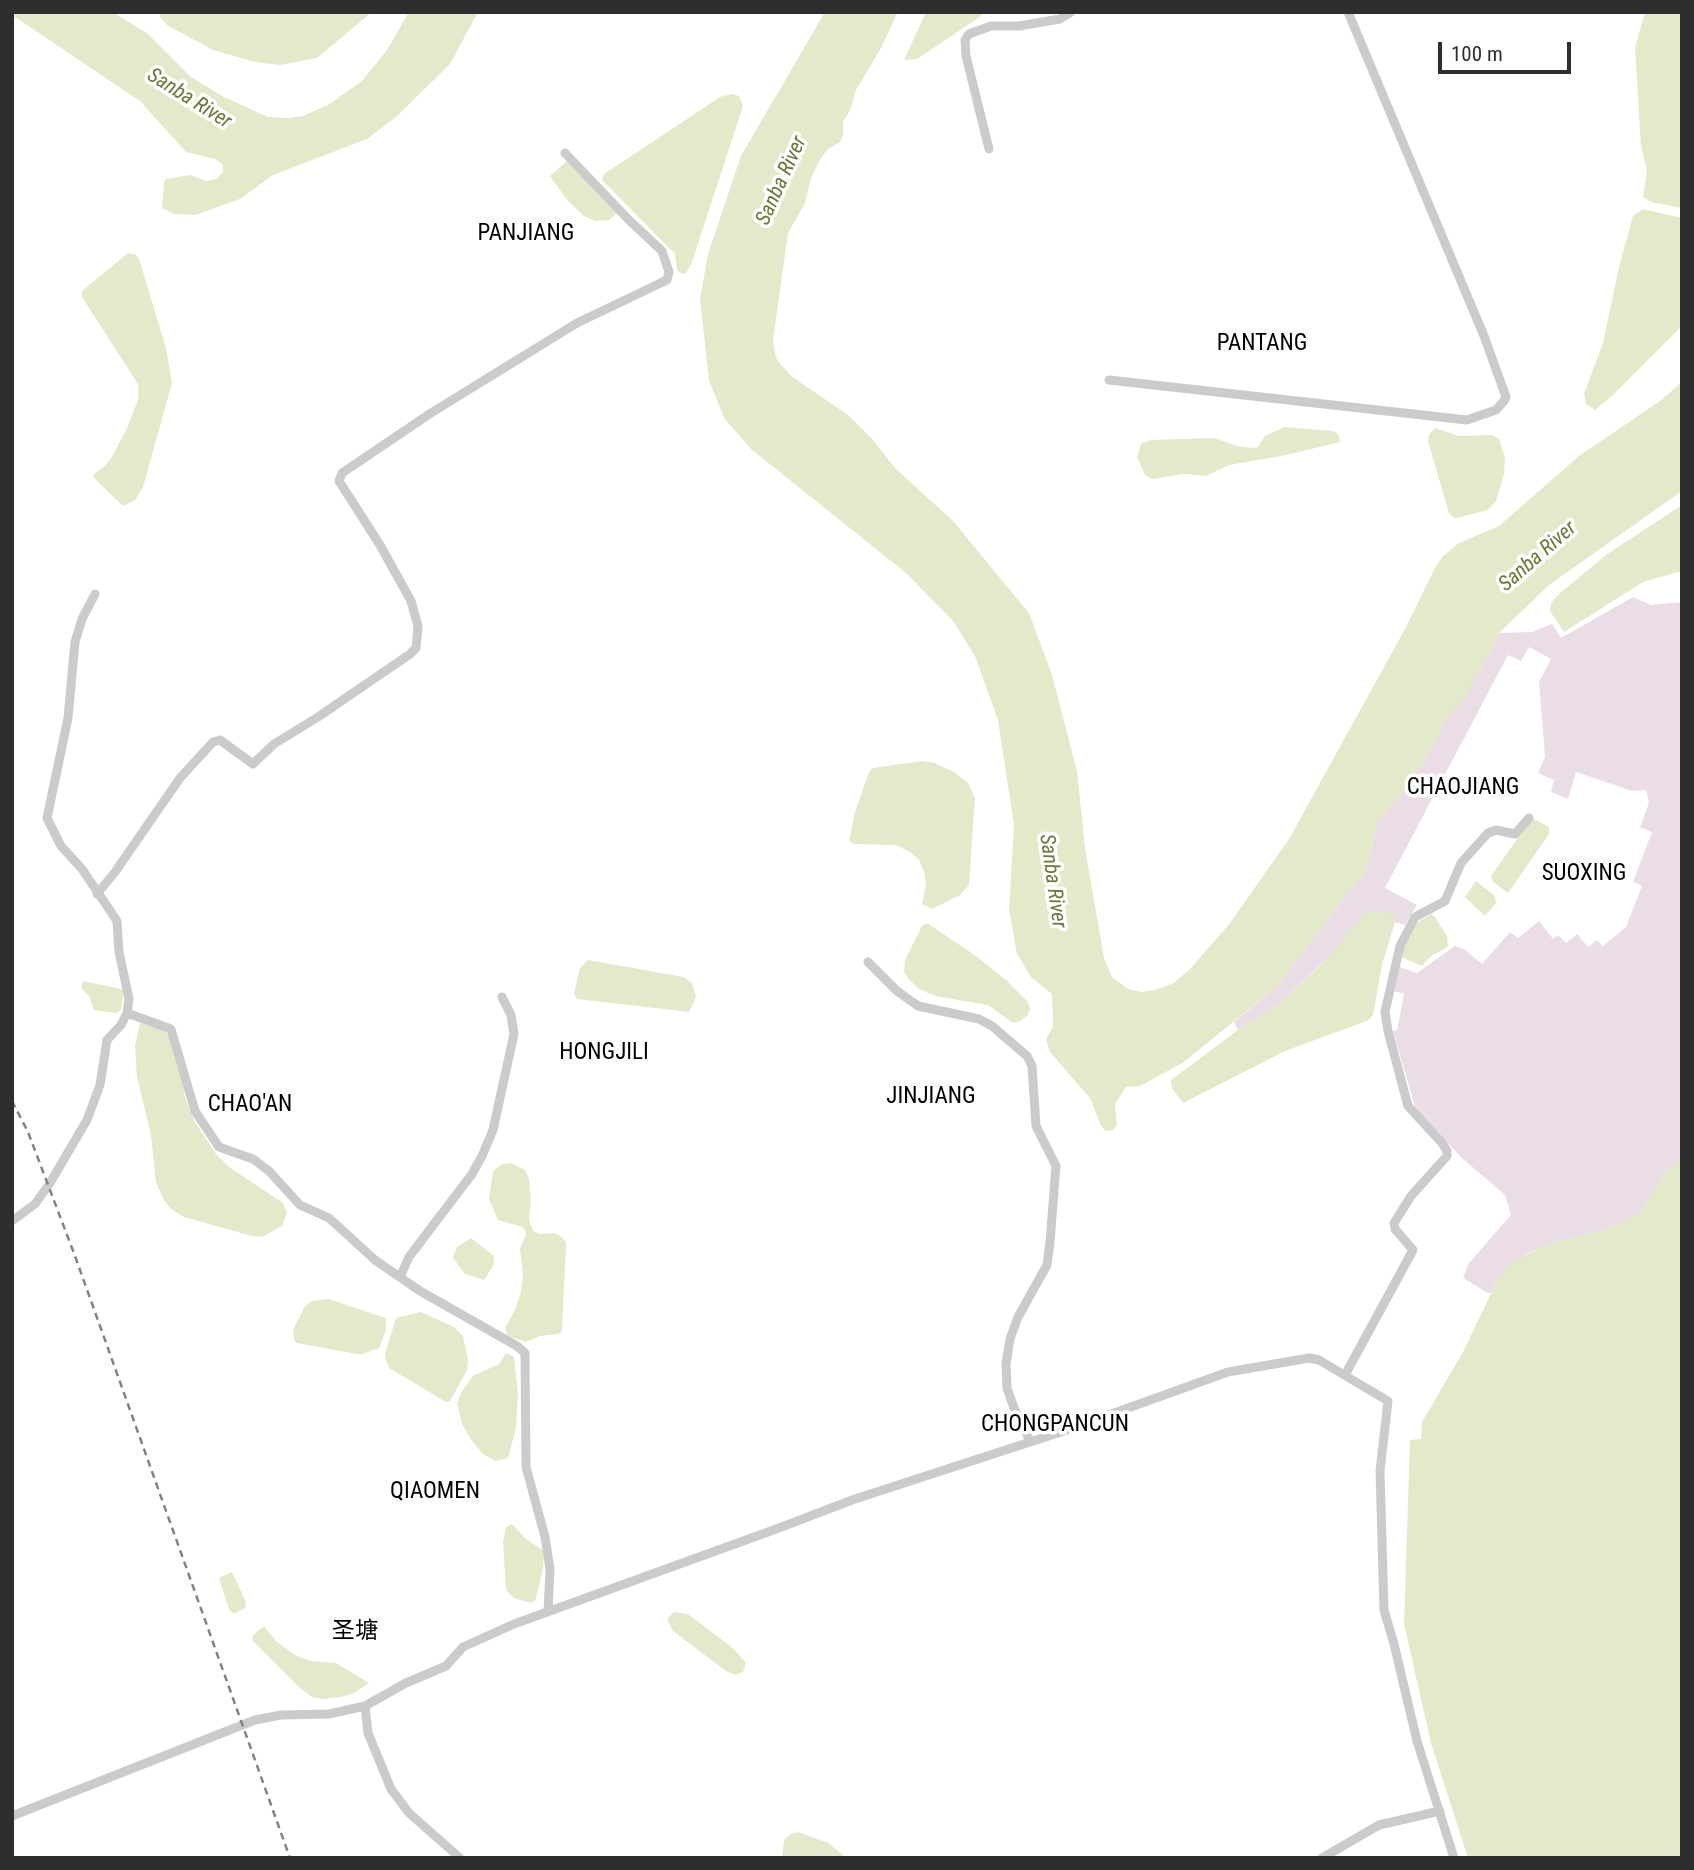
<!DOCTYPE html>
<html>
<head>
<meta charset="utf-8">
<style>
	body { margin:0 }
	#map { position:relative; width:1694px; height:1870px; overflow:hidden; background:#fff; font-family:"Roboto Condensed",sans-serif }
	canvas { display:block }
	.frame { position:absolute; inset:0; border:14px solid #2e2e2e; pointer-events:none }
	.scale { position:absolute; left:1438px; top:42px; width:133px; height:32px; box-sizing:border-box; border:4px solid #2e2e2e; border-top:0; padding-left:9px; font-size:21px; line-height:24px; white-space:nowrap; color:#2e2e2e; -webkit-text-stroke:5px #fff; paint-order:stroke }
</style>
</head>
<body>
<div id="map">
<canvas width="1694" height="1870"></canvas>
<div class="frame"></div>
<div class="scale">100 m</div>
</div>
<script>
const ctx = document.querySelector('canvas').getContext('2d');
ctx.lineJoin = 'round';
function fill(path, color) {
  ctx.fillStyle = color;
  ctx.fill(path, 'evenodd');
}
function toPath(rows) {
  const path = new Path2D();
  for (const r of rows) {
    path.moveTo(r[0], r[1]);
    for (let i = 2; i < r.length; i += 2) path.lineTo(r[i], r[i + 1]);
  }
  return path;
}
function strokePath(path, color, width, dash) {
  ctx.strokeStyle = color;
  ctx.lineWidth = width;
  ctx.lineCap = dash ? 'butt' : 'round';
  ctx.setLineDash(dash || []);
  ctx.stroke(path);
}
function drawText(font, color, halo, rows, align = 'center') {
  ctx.font = font + ' "Roboto Condensed","Noto Sans SC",sans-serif';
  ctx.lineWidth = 7;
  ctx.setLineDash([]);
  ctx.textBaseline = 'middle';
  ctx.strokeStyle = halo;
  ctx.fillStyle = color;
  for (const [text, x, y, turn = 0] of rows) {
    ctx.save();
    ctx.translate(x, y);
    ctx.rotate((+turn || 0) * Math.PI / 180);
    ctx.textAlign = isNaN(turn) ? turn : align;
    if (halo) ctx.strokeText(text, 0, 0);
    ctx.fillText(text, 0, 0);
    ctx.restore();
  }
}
const green = toPath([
	[1633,597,1651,605,1682,602,1682,1157,1662,1176,1647,1205,1635,1217,1604,1230,1555,1242,1526,1254,1498,1279,1491,1293,1488,1293,1463,1278,1469,1263,1511,1215,1505,1195,1462,1158,1416,1110,1393,1031,1397,1030,1404,994,1394,991,1400,967,1417,973,1455,946,1464,949,1482,964,1510,932,1518,938,1539,921,1553,939,1558,935,1566,943,1577,934,1588,947,1597,940,1603,946,1626,927,1642,886,1633,882,1652,832,1640,827,1649,803,1646,790,1632,791,1576,772,1568,799,1551,792,1554,780,1538,773,1545,757,1539,682,1551,659,1529,647,1521,661,1508,655,1385,888,1417,905,1405,925,1395,922,1393,916,1370,911,1365,913,1335,951,1278,1005,1238,1030,1234,1022,1276,987,1365,871,1377,825,1423,763,1446,720,1477,676,1499,633,1532,632,1552,624,1561,638]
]);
const water = toPath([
	[12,12,112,12,147,33,191,77,222,96,268,117,289,118,303,116,328,105,362,81,387,50,409,12,478,12,450,64,396,117,367,139,286,170,273,175,240,199,195,215,174,214,162,208,164,182,166,179,190,175,206,181,216,179,223,172,223,165,215,159,186,152,140,101,12,15],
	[160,12,372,12,317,58,280,65,255,62,213,50,167,25,160,17],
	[825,12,898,12,881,48,856,90,850,110,843,122,843,136,840,142,828,149,820,160,811,178,805,203,788,233,773,340,775,353,777,360,791,376,848,415,873,440,895,468,953,521,1029,613,1052,675,1077,771,1085,848,1104,958,1112,977,1128,989,1142,992,1155,990,1174,983,1190,969,1230,923,1289,839,1405,629,1435,568,1443,556,1459,543,1499,526,1579,456,1660,401,1682,382,1682,491,1549,585,1499,633,1477,676,1463,700,1446,720,1423,763,1377,825,1365,871,1276,987,1184,1062,1140,1086,1126,1087,1115,1104,1117,1125,1113,1130,1106,1131,1101,1126,1090,1098,1050,1052,1046,1039,1053,1027,1052,994,1031,977,1017,954,1009,909,1014,825,998,720,975,656,953,621,906,573,751,449,724,418,709,380,700,299,708,254,741,156],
	[926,12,980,12,981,16,917,59,904,60],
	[1645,12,1682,12,1682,208,1651,202,1643,197,1647,171,1641,146,1635,48],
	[732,94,739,96,743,106,691,265,686,273,682,274,677,270,675,254,602,180,604,174,720,97],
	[568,160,617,213,609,220,595,221,584,216,568,201,550,176],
	[1643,209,1682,218,1682,326,1614,394,1595,410,1586,404,1584,394,1603,343,1619,267,1633,216],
	[128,253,135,254,139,259,166,348,172,383,143,487,135,500,123,506,94,478,94,474,106,465,113,455,127,428,138,400,138,384,82,297,82,291],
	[1284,427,1333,431,1339,435,1340,442,1286,455,1229,465,1206,476,1184,474,1152,479,1145,475,1137,457,1141,444,1150,440,1214,438,1237,446,1254,448,1258,447,1265,436],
	[1435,428,1459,436,1492,435,1499,439,1505,458,1504,474,1496,501,1488,510,1457,518,1454,518,1449,513,1428,441,1429,435],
	[1682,505,1682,571,1643,582,1564,632,1550,611,1551,603,1559,594,1606,555],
	[922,761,935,763,954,772,968,783,975,798,969,885,960,895,932,909,922,904,926,883,924,872,919,860,910,852,896,845,854,844,849,841,855,812,869,772,873,768],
	[1532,818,1549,827,1549,834,1508,893,1493,882,1491,876],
	[1476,881,1495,896,1496,903,1485,916,1465,897],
	[1370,911,1388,912,1393,916,1395,922,1382,965,1373,1015,1369,1020,1285,1051,1183,1103,1172,1088,1171,1080,1238,1030,1278,1005,1322,964,1365,913],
	[1431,914,1435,917,1447,936,1448,947,1431,956,1422,966,1403,958,1402,951,1415,924],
	[927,923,976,956,1007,981,1028,1002,1030,1008,1028,1015,1020,1021,1013,1023,988,1005,935,996,919,989,908,978,904,972,905,960,922,926],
	[588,960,684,977,692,983,696,997,689,1012,577,999,574,993,580,968],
	[83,981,121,989,124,992,121,1010,116,1013,94,1010,89,996,81,988],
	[140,1023,161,1029,170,1036,180,1068,185,1098,195,1122,216,1154,229,1167,283,1203,287,1213,282,1226,262,1237,252,1236,184,1217,170,1208,164,1200,156,1183,151,1135,137,1077,135,1046],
	[1682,1157,1682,1858,1468,1858,1431,1743,1404,1624,1410,1440,1421,1439,1422,1422,1463,1352,1498,1279,1510,1264,1527,1254,1555,1242,1604,1230,1635,1217,1647,1205,1662,1176],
	[511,1163,525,1170,529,1179,531,1200,529,1220,533,1231,540,1234,555,1233,563,1238,566,1243,562,1331,558,1334,540,1336,526,1342,508,1336,505,1328,515,1310,521,1292,523,1274,520,1248,526,1235,525,1230,522,1227,498,1220,489,1199,493,1171,502,1164],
	[471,1238,494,1256,494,1264,484,1280,465,1274,453,1258,457,1247],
	[329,1299,386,1318,386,1330,379,1348,363,1354,357,1354,297,1343,294,1340,293,1330,305,1306,312,1301],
	[421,1312,454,1327,463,1336,468,1360,467,1370,450,1401,446,1402,389,1368,386,1360,385,1354,396,1318],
	[506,1353,514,1357,518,1394,516,1428,508,1458,496,1461,483,1454,472,1441,462,1424,457,1403,462,1391,473,1376,499,1364],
	[512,1524,526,1539,544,1551,543,1570,535,1601,531,1603,514,1598,506,1590,503,1542,506,1527],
	[232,1572,246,1602,245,1608,234,1614,229,1609,219,1578],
	[674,1612,688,1614,734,1649,746,1663,743,1672,736,1675,726,1671,673,1631,667,1619],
	[264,1626,277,1642,295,1655,311,1661,336,1663,369,1683,354,1693,341,1697,323,1699,312,1697,300,1688,252,1640,253,1635],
	[798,1832,829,1843,846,1858,782,1858,784,1840,791,1834]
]);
const minor = toPath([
	[989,149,966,56,965,40,969,34,991,26,1019,26,1060,19,1071,12],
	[1109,380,1467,420,1496,410,1504,401,1506,397,1484,336,1348,12],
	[97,894,115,872,180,778,213,742,220,740,253,764,274,744,318,717,410,654,416,648,418,626,411,601,380,545,339,481,342,473,431,413,577,323,667,280,669,272,662,251,629,220,565,153],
	[868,962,897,991,918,1006,979,1019,992,1026,1027,1056,1032,1066,1036,1126,1056,1166,1050,1242,1047,1265,1018,1317,1010,1339,1006,1364,1007,1388,1014,1408,1030,1441],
	[127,1013,171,1029,195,1111,219,1147,253,1159,269,1171,300,1205,329,1218,375,1260,420,1291,517,1346,525,1353,526,1467,545,1537,550,1569,548,1612],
	[12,1221,35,1204,50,1183,87,1120,100,1085,107,1040,121,1025,127,1013,129,999,119,952,117,921,82,869,61,846,47,818,68,718,75,642,82,619,95,594],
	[400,1277,409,1257,472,1174,482,1156,493,1130,514,1034,511,1015,502,997],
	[1345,1375,1413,1250,1395,1229,1394,1223,1411,1196,1447,1156,1447,1151,1442,1143,1408,1106,1388,1031,1385,1012,1400,946,1415,917,1445,901,1461,863,1488,833,1496,830,1515,834,1529,818],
	[365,1706,368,1733,391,1789,409,1813,460,1858],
	[12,1816,255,1720,281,1715,329,1714,365,1706,406,1683,446,1666,463,1647,514,1624,779,1528,852,1500,1070,1429,1228,1372,1309,1358,1319,1360,1388,1401,1380,1471,1384,1610,1394,1644,1417,1741,1454,1858],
	[1322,1858,1379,1825,1440,1811]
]);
const rail = toPath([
	[12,1101,28,1132,75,1256,290,1858]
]);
const waterNames = [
	["Sanba River",189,99,32],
	["Sanba River",782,181,-66],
	["Sanba River",1538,557,-41],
	["Sanba River",1052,881,82]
];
const quarterNames = [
	["PANJIANG",526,234],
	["PANTANG",1262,344],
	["CHAOJIANG",1463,788],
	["SUOXING",1584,874],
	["HONGJILI",604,1053],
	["JINJIANG",931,1097],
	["CHAO'AN",250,1105],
	["CHONGPANCUN",1055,1425],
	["QIAOMEN",435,1492],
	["圣塘",355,1632]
];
fill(green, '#ebdde6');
fill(water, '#e2eaca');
strokePath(minor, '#cbcbcb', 9);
strokePath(rail, '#838383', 2.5, [7, 5]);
drawText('italic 21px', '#697a38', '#fff', waterNames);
drawText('23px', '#000', '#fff', quarterNames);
</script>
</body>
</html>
